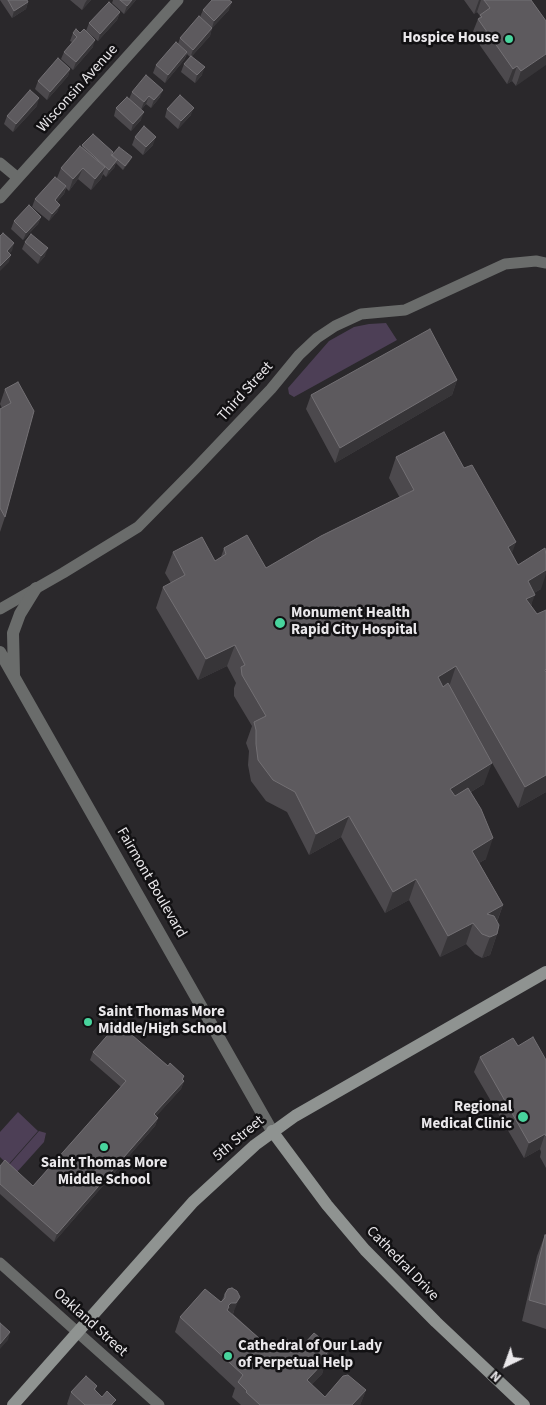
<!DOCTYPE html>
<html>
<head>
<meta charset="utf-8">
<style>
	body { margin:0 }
	#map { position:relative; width:546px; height:1405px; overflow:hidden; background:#2a282b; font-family:"Source Sans 3",sans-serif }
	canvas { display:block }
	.north { position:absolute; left:481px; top:1340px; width:50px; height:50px; -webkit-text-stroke:4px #121113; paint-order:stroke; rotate:222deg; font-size:14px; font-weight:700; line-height:20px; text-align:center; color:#eae8eb }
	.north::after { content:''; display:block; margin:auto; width:18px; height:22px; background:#eae8eb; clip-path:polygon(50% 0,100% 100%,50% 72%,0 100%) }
</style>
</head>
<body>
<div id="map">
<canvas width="546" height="1405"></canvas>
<div class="north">N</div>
</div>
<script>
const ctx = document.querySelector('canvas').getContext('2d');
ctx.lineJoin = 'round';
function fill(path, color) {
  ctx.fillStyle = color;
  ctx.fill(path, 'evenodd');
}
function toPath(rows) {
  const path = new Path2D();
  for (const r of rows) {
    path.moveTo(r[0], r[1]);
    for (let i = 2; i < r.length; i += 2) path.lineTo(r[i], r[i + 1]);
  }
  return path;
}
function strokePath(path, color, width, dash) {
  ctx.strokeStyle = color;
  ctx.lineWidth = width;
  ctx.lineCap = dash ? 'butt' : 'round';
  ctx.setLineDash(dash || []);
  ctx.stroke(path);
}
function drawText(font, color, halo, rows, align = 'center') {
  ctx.font = font + ' "Source Sans 3",sans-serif';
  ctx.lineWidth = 5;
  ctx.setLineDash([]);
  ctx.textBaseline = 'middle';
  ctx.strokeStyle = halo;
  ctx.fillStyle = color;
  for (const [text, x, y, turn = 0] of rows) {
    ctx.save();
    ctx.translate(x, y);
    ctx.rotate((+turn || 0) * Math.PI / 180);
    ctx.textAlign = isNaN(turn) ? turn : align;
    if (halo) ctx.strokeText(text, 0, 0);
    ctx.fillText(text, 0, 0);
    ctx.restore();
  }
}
const green = toPath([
	[369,324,386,323,397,340,294,397,289,394,288,388,329,341,354,327],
	[18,1112,38,1131,8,1165,0,1157,0,1132],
	[39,1131,46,1133,44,1142,17,1172,9,1165]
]);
const minor = toPath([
	[0,163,18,178],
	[0,198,178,0],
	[0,609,63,573,138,527,195,469,271,389,299,355,317,338,335,326,361,314,405,310,505,264,536,261,546,263],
	[0,1263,159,1405]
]);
const tertiary = toPath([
	[0,652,272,1131],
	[14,675,13,633,20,614,36,588]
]);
const secondary = toPath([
	[272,1131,327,1205,365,1250,436,1322,524,1405],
	[13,1405,193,1202,255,1145,295,1116,546,972]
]);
const wall = toPath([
	[0,0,27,0,28,2,26,9,12,18],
	[70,0,91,0,82,10],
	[113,0,136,0,124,14,112,3],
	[464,0,531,0,546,21,516,86,512,81,507,84,472,34,478,19,480,16,477,12,474,14],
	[203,10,229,10,212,28,210,36,192,56,202,75,195,83,181,72,184,64,190,57,187,54,184,60,165,83,153,73,156,65,178,44,180,38,200,17],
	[120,12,117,20,98,41,86,31,89,23],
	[73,33,80,33,93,47,73,70,61,59,64,52,72,42,70,41],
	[70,69,68,76,47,100,35,89,38,81],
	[132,92,160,97,151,108,146,104,141,110,141,120,131,131,114,116,116,108,129,99],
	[37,106,13,132,4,124,7,116],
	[167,109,191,115,178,129,165,117],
	[135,137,153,145,143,155,132,145],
	[82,145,130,161,123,170,116,163,114,168,106,177,103,174,101,179,91,190,78,179,69,191,66,188,64,194,57,202,60,205,57,212,49,221,32,207,35,199,57,178,61,168,82,147],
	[41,217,38,224,23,240,11,229,14,221],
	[25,242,45,256,38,264,22,249],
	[457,380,452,395,335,463,306,409,311,395],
	[18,382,5,517,0,532,0,409,2,408,0,404,5,389],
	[396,457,512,553,518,565,541,589,534,593,531,606,546,792,518,808,487,754,484,784,471,792,486,859,479,863,503,905,497,922,497,934,490,955,482,958,475,954,466,944,440,957,409,900,385,913,341,837,309,855,287,812,266,801,251,781,248,765,249,751,246,743,252,726,234,696,234,688,236,683,227,666,198,680,156,608,163,587,171,583,165,573,173,552,215,561,221,557,224,548,266,568,400,498,389,478],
	[518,1046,546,1060,546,1168,540,1157,541,1152,540,1149,524,1158,474,1072,480,1057],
	[93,1052,168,1066,184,1076,183,1080,184,1081,181,1089,156,1116,158,1118,155,1126,54,1242,0,1194,0,1166,33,1186,121,1087,90,1060],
	[545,1235,546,1235,546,1329,522,1321,537,1256],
	[225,1294,234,1311,233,1314,269,1347,273,1347,283,1345,283,1344,296,1353,327,1358,322,1374,311,1385,325,1397,366,1390,360,1405,241,1405,232,1397,235,1388,175,1332,180,1317,221,1302],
	[97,1386,95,1391,102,1397,114,1405,68,1405,67,1404,71,1392]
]);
const shadedWall = toPath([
	[87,0,91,0,82,10,85,3],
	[132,0,136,0,124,14,127,6],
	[479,0,481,0,477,12,474,14],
	[28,2,26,9,12,18,14,11],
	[232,2,229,10,212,28,214,21],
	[120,12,117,20,98,41,100,34],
	[212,28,210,36,190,58,193,50],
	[95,40,93,47,73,70,76,62],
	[187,52,184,60,165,83,168,75],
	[546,54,546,65,516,86,521,71],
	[517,66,512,81,507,84,513,69],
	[205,67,202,75,195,83,197,75],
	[70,69,68,76,47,100,50,92],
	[163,90,160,97,151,108,154,100],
	[149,96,146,104,141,110,144,102],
	[39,98,37,106,13,132,16,124],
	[194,108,191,115,178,129,181,121],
	[144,112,141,120,131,131,133,124],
	[156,137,153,145,143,155,146,147],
	[132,157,130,161,123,170,125,166],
	[117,160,114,168,106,177,109,170],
	[105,167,101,179,91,190,95,179],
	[83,168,78,179,69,191,73,179],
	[66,186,64,194,52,208,55,200],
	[60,205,57,212,49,221,52,214],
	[41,217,38,224,23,240,26,233],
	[14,243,12,251,4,259,7,251],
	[48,248,45,256,38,264,41,256],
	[11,255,9,262,0,271,0,266],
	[457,380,452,395,335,463,340,448],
	[516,542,509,562,508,547],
	[546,570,546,574,541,589,520,601,528,581],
	[535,595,527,616,526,599],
	[235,645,227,666,198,680,206,659],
	[456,666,449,687,430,698,438,677],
	[492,763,484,784,442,809,450,789],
	[546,775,546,792,518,808,525,787],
	[349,816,341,837,309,855,316,834],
	[493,838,486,859,464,871,472,851],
	[416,879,409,900,385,913,393,892],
	[503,905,495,926,487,914],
	[473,923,466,944,440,957,448,936],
	[497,934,490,955,482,958,490,937],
	[184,1076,181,1084,184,1081,181,1089,151,1122,154,1114],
	[158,1118,155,1126,54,1242,57,1234],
	[545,1134,540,1149,524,1158,529,1143],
	[240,1297,234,1311,230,1318,224,1322,228,1306,231,1303],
	[10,1332,8,1340,0,1349,0,1344],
	[331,1347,322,1374,302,1395,307,1380,325,1356],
	[366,1390,360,1405,352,1405]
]);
const building = toPath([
	[8,0,27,0,28,2,14,11,8,0],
	[120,0,132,0,127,6,120,0],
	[212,0,229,0,232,2,214,21,203,10,212,0],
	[484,0,531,0,546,21,546,54,521,71,517,66,513,69,478,19,482,17,480,15,490,8,484,0],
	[109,2,120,12,100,34,89,23,109,2],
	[199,16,212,28,193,50,180,38,199,16],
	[76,29,80,33,84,29,95,40,76,62,64,52,77,37,73,33,76,29],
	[176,42,187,52,168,75,156,65,176,42],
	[191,56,205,67,197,75,184,64,191,56],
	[58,58,70,69,50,92,38,81,58,58],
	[146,75,163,90,154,100,149,96,144,102,132,92,146,75],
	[30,90,39,98,16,124,7,116,30,90],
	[180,95,194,108,181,121,167,109,180,95],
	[127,97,144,112,133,124,116,108,127,97],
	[144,126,156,137,146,147,135,137,144,126],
	[93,134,113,152,111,155,117,160,109,170,82,145,93,134],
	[80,146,105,167,95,179,83,168,73,179,61,168,80,146],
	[119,147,132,157,125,166,112,155,119,147],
	[55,177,66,186,55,200,60,205,52,214,35,199,55,177],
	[29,205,41,217,26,233,14,221,29,205],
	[3,233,14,243,7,251,11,255,0,266,0,236,3,233],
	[31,234,48,248,41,256,25,242,31,234],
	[430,329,457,380,340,448,311,395,430,329],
	[18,382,34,411,5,517,0,508,0,409,11,403,5,389,18,382],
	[444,432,464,468,472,465,516,542,508,547,518,565,545,548,546,556,546,570,528,581,535,595,526,599,537,614,546,610,546,669,545,670,546,673,546,775,525,787,456,666,438,677,443,687,448,683,492,763,450,789,455,796,468,788,481,809,493,838,472,851,503,905,487,914,494,916,499,925,497,934,490,937,482,934,473,923,448,936,416,879,393,892,349,816,316,834,295,792,273,780,258,760,256,744,256,730,254,722,266,716,242,675,241,667,245,665,235,645,206,659,163,587,185,575,173,552,202,537,215,561,226,554,224,548,247,535,266,568,321,536,414,490,396,457,444,432],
	[118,1023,168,1066,170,1063,184,1076,182,1079,184,1081,154,1114,158,1118,57,1234,0,1184,0,1166,5,1160,33,1186,126,1081,93,1052,118,1023],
	[533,1037,546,1060,546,1136,545,1134,529,1143,480,1057,513,1038,518,1046,533,1037],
	[545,1235,546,1235,546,1305,529,1300,545,1235],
	[232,1288,237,1291,240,1297,236,1303,231,1303,228,1306,229,1307,227,1310,269,1347,270,1345,273,1347,277,1344,279,1345,281,1343,284,1346,283,1344,287,1339,294,1345,290,1349,296,1353,314,1333,331,1347,325,1356,327,1359,307,1380,325,1397,343,1376,348,1375,366,1390,352,1405,260,1405,246,1392,247,1391,238,1382,243,1375,180,1317,205,1289,221,1302,225,1298,225,1294,228,1289,232,1288],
	[0,1323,10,1332,0,1344,0,1323],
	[86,1376,97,1386,94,1389,102,1397,107,1391,116,1400,111,1405,85,1405,71,1392,86,1376]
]);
const markers = [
	[509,39,5,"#48d49d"],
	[280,623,6,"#48d49d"],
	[88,1022,5,"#48d49d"],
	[523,1117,6,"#48d49d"],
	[104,1147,5,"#48d49d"],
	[228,1356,5,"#48d49d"]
];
const poiNames = [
	["Hospice House",499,39,"right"],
	["Monument Health",291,614],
	["Rapid City Hospital",291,631],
	["Saint Thomas More",98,1013],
	["Middle/High School",98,1030],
	["Regional",512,1108,"right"],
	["Medical Clinic",512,1125,"right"],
	["Saint Thomas More",104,1164,"center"],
	["Middle School",104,1181,"center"],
	["Cathedral of Our Lady",238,1347],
	["of Perpetual Help",238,1364]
];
const streetNames = [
	["Wisconsin Avenue",78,89,-48],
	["Third Street",246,392,-48],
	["Fairmont Boulevard",151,883,60],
	["5th Street",239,1139,-40],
	["Cathedral Drive",402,1264,46],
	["Oakland Street",90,1323,42]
];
fill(green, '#4d3f56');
strokePath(minor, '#6a6c6b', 11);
strokePath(tertiary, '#6a6c6b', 12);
strokePath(secondary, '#8f9391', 12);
fill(wall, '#4c494d');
fill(shadedWall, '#373538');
fill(building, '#5d5a5e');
strokePath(building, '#737074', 1);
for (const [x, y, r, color] of markers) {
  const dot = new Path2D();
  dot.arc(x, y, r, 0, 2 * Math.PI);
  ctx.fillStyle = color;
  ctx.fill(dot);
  strokePath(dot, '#121113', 2);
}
drawText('bold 15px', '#eae8eb', '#121113', poiNames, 'left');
drawText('15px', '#eae8eb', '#121113', streetNames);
</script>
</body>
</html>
